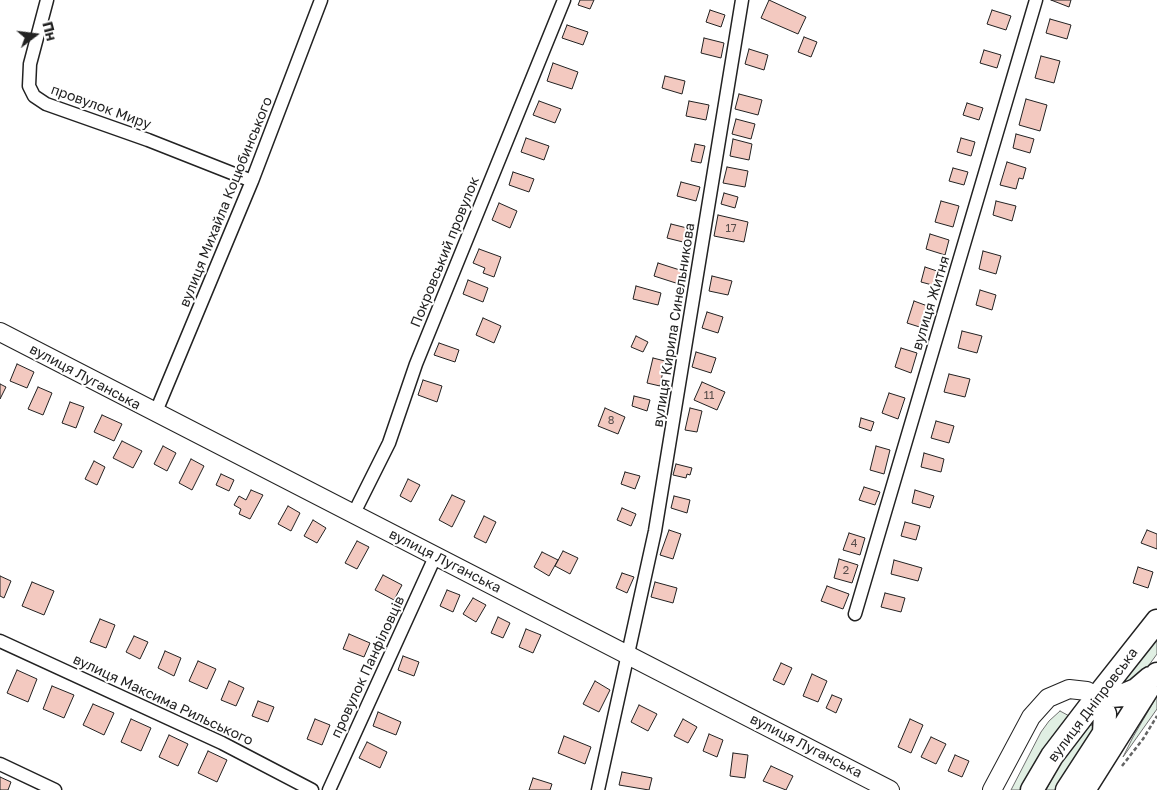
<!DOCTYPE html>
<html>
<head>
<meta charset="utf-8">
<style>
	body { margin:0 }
	#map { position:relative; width:1157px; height:790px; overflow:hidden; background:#fff; font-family:"Golos Text",sans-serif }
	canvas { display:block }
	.north { position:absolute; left:10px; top:10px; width:50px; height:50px; -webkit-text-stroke:4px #fff; paint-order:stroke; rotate:75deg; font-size:14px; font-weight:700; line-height:20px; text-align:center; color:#222 }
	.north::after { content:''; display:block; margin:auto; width:18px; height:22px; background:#222; clip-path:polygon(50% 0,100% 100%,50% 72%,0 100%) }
</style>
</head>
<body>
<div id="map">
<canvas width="1157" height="790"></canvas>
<div class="north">Пн</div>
</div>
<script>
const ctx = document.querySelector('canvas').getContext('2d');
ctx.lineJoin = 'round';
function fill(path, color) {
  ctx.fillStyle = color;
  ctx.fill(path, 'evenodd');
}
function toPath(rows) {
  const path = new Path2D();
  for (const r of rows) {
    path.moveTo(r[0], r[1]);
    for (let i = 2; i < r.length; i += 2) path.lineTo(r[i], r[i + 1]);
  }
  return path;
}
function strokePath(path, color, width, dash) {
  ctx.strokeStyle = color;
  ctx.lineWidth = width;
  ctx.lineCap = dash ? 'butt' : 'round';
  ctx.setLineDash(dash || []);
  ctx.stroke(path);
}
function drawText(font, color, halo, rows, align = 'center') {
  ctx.font = font + ' "Golos Text",sans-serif';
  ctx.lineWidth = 4;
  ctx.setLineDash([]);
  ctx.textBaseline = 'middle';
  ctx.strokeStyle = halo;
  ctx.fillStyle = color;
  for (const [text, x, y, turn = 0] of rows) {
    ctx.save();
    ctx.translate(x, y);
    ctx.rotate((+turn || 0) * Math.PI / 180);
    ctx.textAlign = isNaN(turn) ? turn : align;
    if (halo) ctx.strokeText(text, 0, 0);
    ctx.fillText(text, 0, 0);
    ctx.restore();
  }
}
const green = toPath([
	[1157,636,1157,654,1138,680,1117,686,1157,636],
	[1157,696,1157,709,1123,757,1133,737,1157,696],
	[1060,711,1073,718,1025,790,1011,790,1041,732,1049,721,1060,711],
	[1091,725,1097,728,1061,790,1046,790,1065,755,1087,727,1091,725]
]);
const building = toPath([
	[580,0,594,0,590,9,578,5,580,0],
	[769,0,806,17,798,34,761,18,769,0],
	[1051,0,1071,0,1069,7,1051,0],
	[710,10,725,15,721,27,706,22,710,10],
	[992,10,1011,16,1006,30,987,24,992,10],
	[1050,19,1071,25,1067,39,1046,33,1050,19],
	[567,25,588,32,583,45,562,38,567,25],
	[804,37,817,42,811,57,798,52,804,37],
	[704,38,724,43,721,58,701,53,704,38],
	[749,49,768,55,764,70,745,64,749,49],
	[984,50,1001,55,997,68,980,63,984,50],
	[1041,56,1060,61,1054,83,1035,78,1041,56],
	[553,63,578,72,572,89,547,81,553,63],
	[665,76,685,81,682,94,662,88,665,76],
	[739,94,762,100,758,115,735,109,739,94],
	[1026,99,1047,105,1040,131,1019,125,1026,99],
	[539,101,561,109,555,123,533,115,539,101],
	[689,101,709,105,706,120,686,116,689,101],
	[967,103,983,108,979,120,963,115,967,103],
	[736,119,755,124,751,139,732,134,736,119],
	[1016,134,1034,139,1030,153,1013,148,1016,134],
	[526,138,549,146,544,160,521,152,526,138],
	[961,138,975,142,971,156,957,152,961,138],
	[733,139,752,144,749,160,730,156,733,139],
	[695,144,705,146,701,163,691,161,695,144],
	[1007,162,1026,168,1023,179,1019,178,1016,189,1000,185,1007,162],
	[727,167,748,171,745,187,723,183,727,167],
	[953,168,968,172,964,185,949,181,953,168],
	[513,172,534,179,529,192,509,185,513,172],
	[681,182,700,187,696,201,677,196,681,182],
	[724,193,738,197,735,208,721,204,724,193],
	[941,201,959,206,953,227,935,222,941,201],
	[996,201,1016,206,1012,221,993,215,996,201],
	[499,203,517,211,510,228,492,220,499,203],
	[718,215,748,222,744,242,714,236,718,215],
	[671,224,691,229,687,243,667,238,671,224],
	[930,234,949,240,945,255,926,249,930,234],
	[479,249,501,257,494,277,483,273,485,268,473,263,479,249],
	[983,251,1001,256,996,274,979,269,983,251],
	[658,263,686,272,682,285,654,276,658,263],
	[925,267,940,272,936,286,921,282,925,267],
	[712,276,732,281,728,295,709,291,712,276],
	[468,280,488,288,483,302,463,294,468,280],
	[636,286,661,293,658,305,633,299,636,286],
	[980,290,996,295,992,310,976,305,980,290],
	[914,301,933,308,926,329,907,323,914,301],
	[707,312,723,317,718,333,702,328,707,312],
	[483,318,501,326,494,343,476,335,483,318],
	[962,331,982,336,977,353,958,348,962,331],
	[636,336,648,342,643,352,631,347,636,336],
	[439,343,459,350,455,362,434,355,439,343],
	[901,348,917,353,911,373,895,367,901,348],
	[696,352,716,358,711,373,692,367,696,352],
	[653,358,665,361,660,386,647,383,653,358],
	[17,364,34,372,27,388,10,381,17,364],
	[949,374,970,379,965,397,944,392,949,374],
	[423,380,442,386,437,402,418,395,423,380],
	[702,382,725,392,717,410,694,400,702,382],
	[0,384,6,387,0,399,0,384],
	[38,387,52,393,43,415,28,409,38,387],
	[889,393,905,398,898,419,882,413,889,393],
	[634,396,650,400,647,411,632,406,634,396],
	[70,402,84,407,76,428,62,423,70,402],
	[605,408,625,417,618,434,598,426,605,408],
	[690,408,702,411,697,432,685,430,690,408],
	[102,415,122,424,114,441,94,432,102,415],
	[861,418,874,422,871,431,859,427,861,418],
	[936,421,954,426,949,443,931,438,936,421],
	[122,441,142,451,133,468,113,458,122,441],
	[163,446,176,453,167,471,154,464,163,446],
	[876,446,890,450,884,474,870,470,876,446],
	[924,453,944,459,941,472,921,467,924,453],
	[191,459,204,466,192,490,179,483,191,459],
	[94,461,105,467,97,485,85,479,94,461],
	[676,464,692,468,690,475,687,474,686,478,673,475,676,464],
	[625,472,640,476,635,489,621,484,625,472],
	[221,474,234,480,229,491,216,485,221,474],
	[408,479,420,485,411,502,400,496,408,479],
	[864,487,880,492,875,505,859,500,864,487],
	[251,490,263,495,250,519,239,514,241,509,234,505,239,496,246,500,251,490],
	[915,490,934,496,930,508,912,503,915,490],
	[452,495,465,501,452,527,439,520,452,495],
	[674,496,690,500,687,513,671,508,674,496],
	[288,506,300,513,291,531,278,524,288,506],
	[622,508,636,514,631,526,617,520,622,508],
	[484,516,496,522,486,543,474,537,484,516],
	[313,520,326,528,317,543,304,536,313,520],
	[905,522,920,526,916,540,901,536,905,522],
	[669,530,681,534,673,559,660,555,669,530],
	[1147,530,1157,534,1157,549,1141,543,1147,530],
	[849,533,865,538,860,555,843,550,849,533],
	[357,541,369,547,357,569,345,563,357,541],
	[563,551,578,558,570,574,555,566,563,551],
	[542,552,558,560,549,576,534,567,542,552],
	[839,559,858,565,852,583,834,578,839,559],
	[894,560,922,568,918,581,891,574,894,560],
	[1138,567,1153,572,1148,588,1133,583,1138,567],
	[622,573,634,577,627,593,616,588,622,573],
	[383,575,402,585,394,600,375,590,383,575],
	[0,576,11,581,4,598,0,596,0,576],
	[32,582,54,591,44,615,22,606,32,582],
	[655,582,677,588,673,603,651,597,655,582],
	[827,586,849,594,843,609,821,601,827,586],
	[447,590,460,595,453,612,440,606,447,590],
	[885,593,905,598,901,612,881,607,885,593],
	[473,598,486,605,476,622,463,614,473,598],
	[498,617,510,623,503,638,491,633,498,617],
	[100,619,115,625,106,648,90,642,100,619],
	[526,629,541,635,533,653,519,647,526,629],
	[349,634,370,643,364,657,343,649,349,634],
	[134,636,148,642,140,659,126,652,134,636],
	[165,651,181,658,174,676,158,668,165,651],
	[403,656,419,662,414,676,398,670,403,656],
	[198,661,216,669,207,689,189,681,198,661],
	[781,663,792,668,784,685,773,680,781,663],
	[17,670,37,679,28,702,7,693,17,670],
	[812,674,827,681,818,702,803,696,812,674],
	[229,681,244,688,236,706,221,700,229,681],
	[595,681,610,690,599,712,583,704,595,681],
	[52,686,74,695,64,718,43,709,52,686],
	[832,695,842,699,836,713,826,708,832,695],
	[258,701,274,707,268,722,252,716,258,701],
	[93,704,114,713,104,735,83,725,93,704],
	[639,705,657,714,648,731,631,722,639,705],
	[378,712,401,722,396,735,373,726,378,712],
	[131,719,151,728,141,751,121,742,131,719],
	[315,719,330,725,322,745,307,739,315,719],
	[683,719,697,727,688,743,674,736,683,719],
	[910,719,923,725,911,753,898,747,910,719],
	[709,734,723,740,717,757,703,751,709,734],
	[169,735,188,744,178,766,159,757,169,735],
	[564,736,591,747,585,764,558,753,564,736],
	[931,737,946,744,936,764,921,757,931,737],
	[367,742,387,752,380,768,359,758,367,742],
	[208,751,227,760,217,782,198,773,208,751],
	[733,753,748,755,745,778,730,776,733,753],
	[955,755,969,761,962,777,948,771,955,755],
	[771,766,793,776,786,790,763,781,771,766],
	[622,772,652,778,649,790,619,785,622,772],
	[0,777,11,782,8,790,0,790,0,777],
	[533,778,552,784,550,790,529,790,533,778]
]);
const path = toPath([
	[1122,766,1143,739,1157,716]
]);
const street = toPath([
	[47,0,30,64,29,86,34,96,46,104,148,140,252,181],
	[155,414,252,181,321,0],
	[353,515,389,443,416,364,564,0],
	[855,614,1036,0],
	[0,641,222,743,312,790],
	[0,764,55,790],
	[329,790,435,557],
	[598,790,655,531,742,0]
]);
const secondary = toPath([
	[0,332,890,790],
	[992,790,1031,717,1048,698,1069,689,1087,691,1097,697]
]);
const highway = toPath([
	[1097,697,1124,695,1136,690,1150,678],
	[1032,790,1052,756,1097,697,1157,621],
	[1067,790,1104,733,1105,714,1097,697],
	[1084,790,1157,674]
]);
const numberNames = [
	["17",731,229],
	["11",709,396],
	["8",611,421],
	["4",854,544],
	["2",846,571]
];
const streetNames = [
	["провулок Миру",101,107,20],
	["вулиця Михайла Коцюбинського",226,202,-68],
	["Покровський провулок",445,252,-68],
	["вулиця Житня",931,303,-73],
	["вулиця Кирила Синельникова",674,325,-81],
	["вулиця Луганська",85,377,28],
	["вулиця Луганська",445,561,27],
	["провулок Панфіловців",368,667,-65],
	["вулиця Максима Рильського",163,700,25],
	["вулиця Дніпровська",1093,705,-53],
	["вулиця Луганська",806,746,27]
];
fill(green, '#e0efe3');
strokePath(green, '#6f6f6f', 1);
fill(building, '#f3c9c0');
strokePath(building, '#222', 1);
strokePath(street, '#222', 15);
strokePath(secondary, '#222', 20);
strokePath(highway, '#222', 25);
strokePath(path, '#646464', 2.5, [4, 2.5]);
strokePath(street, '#fff', 12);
strokePath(secondary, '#fff', 18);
strokePath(highway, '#fff', 22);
drawText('11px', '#564c4a', null, numberNames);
drawText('14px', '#222', '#fff', streetNames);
</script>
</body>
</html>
